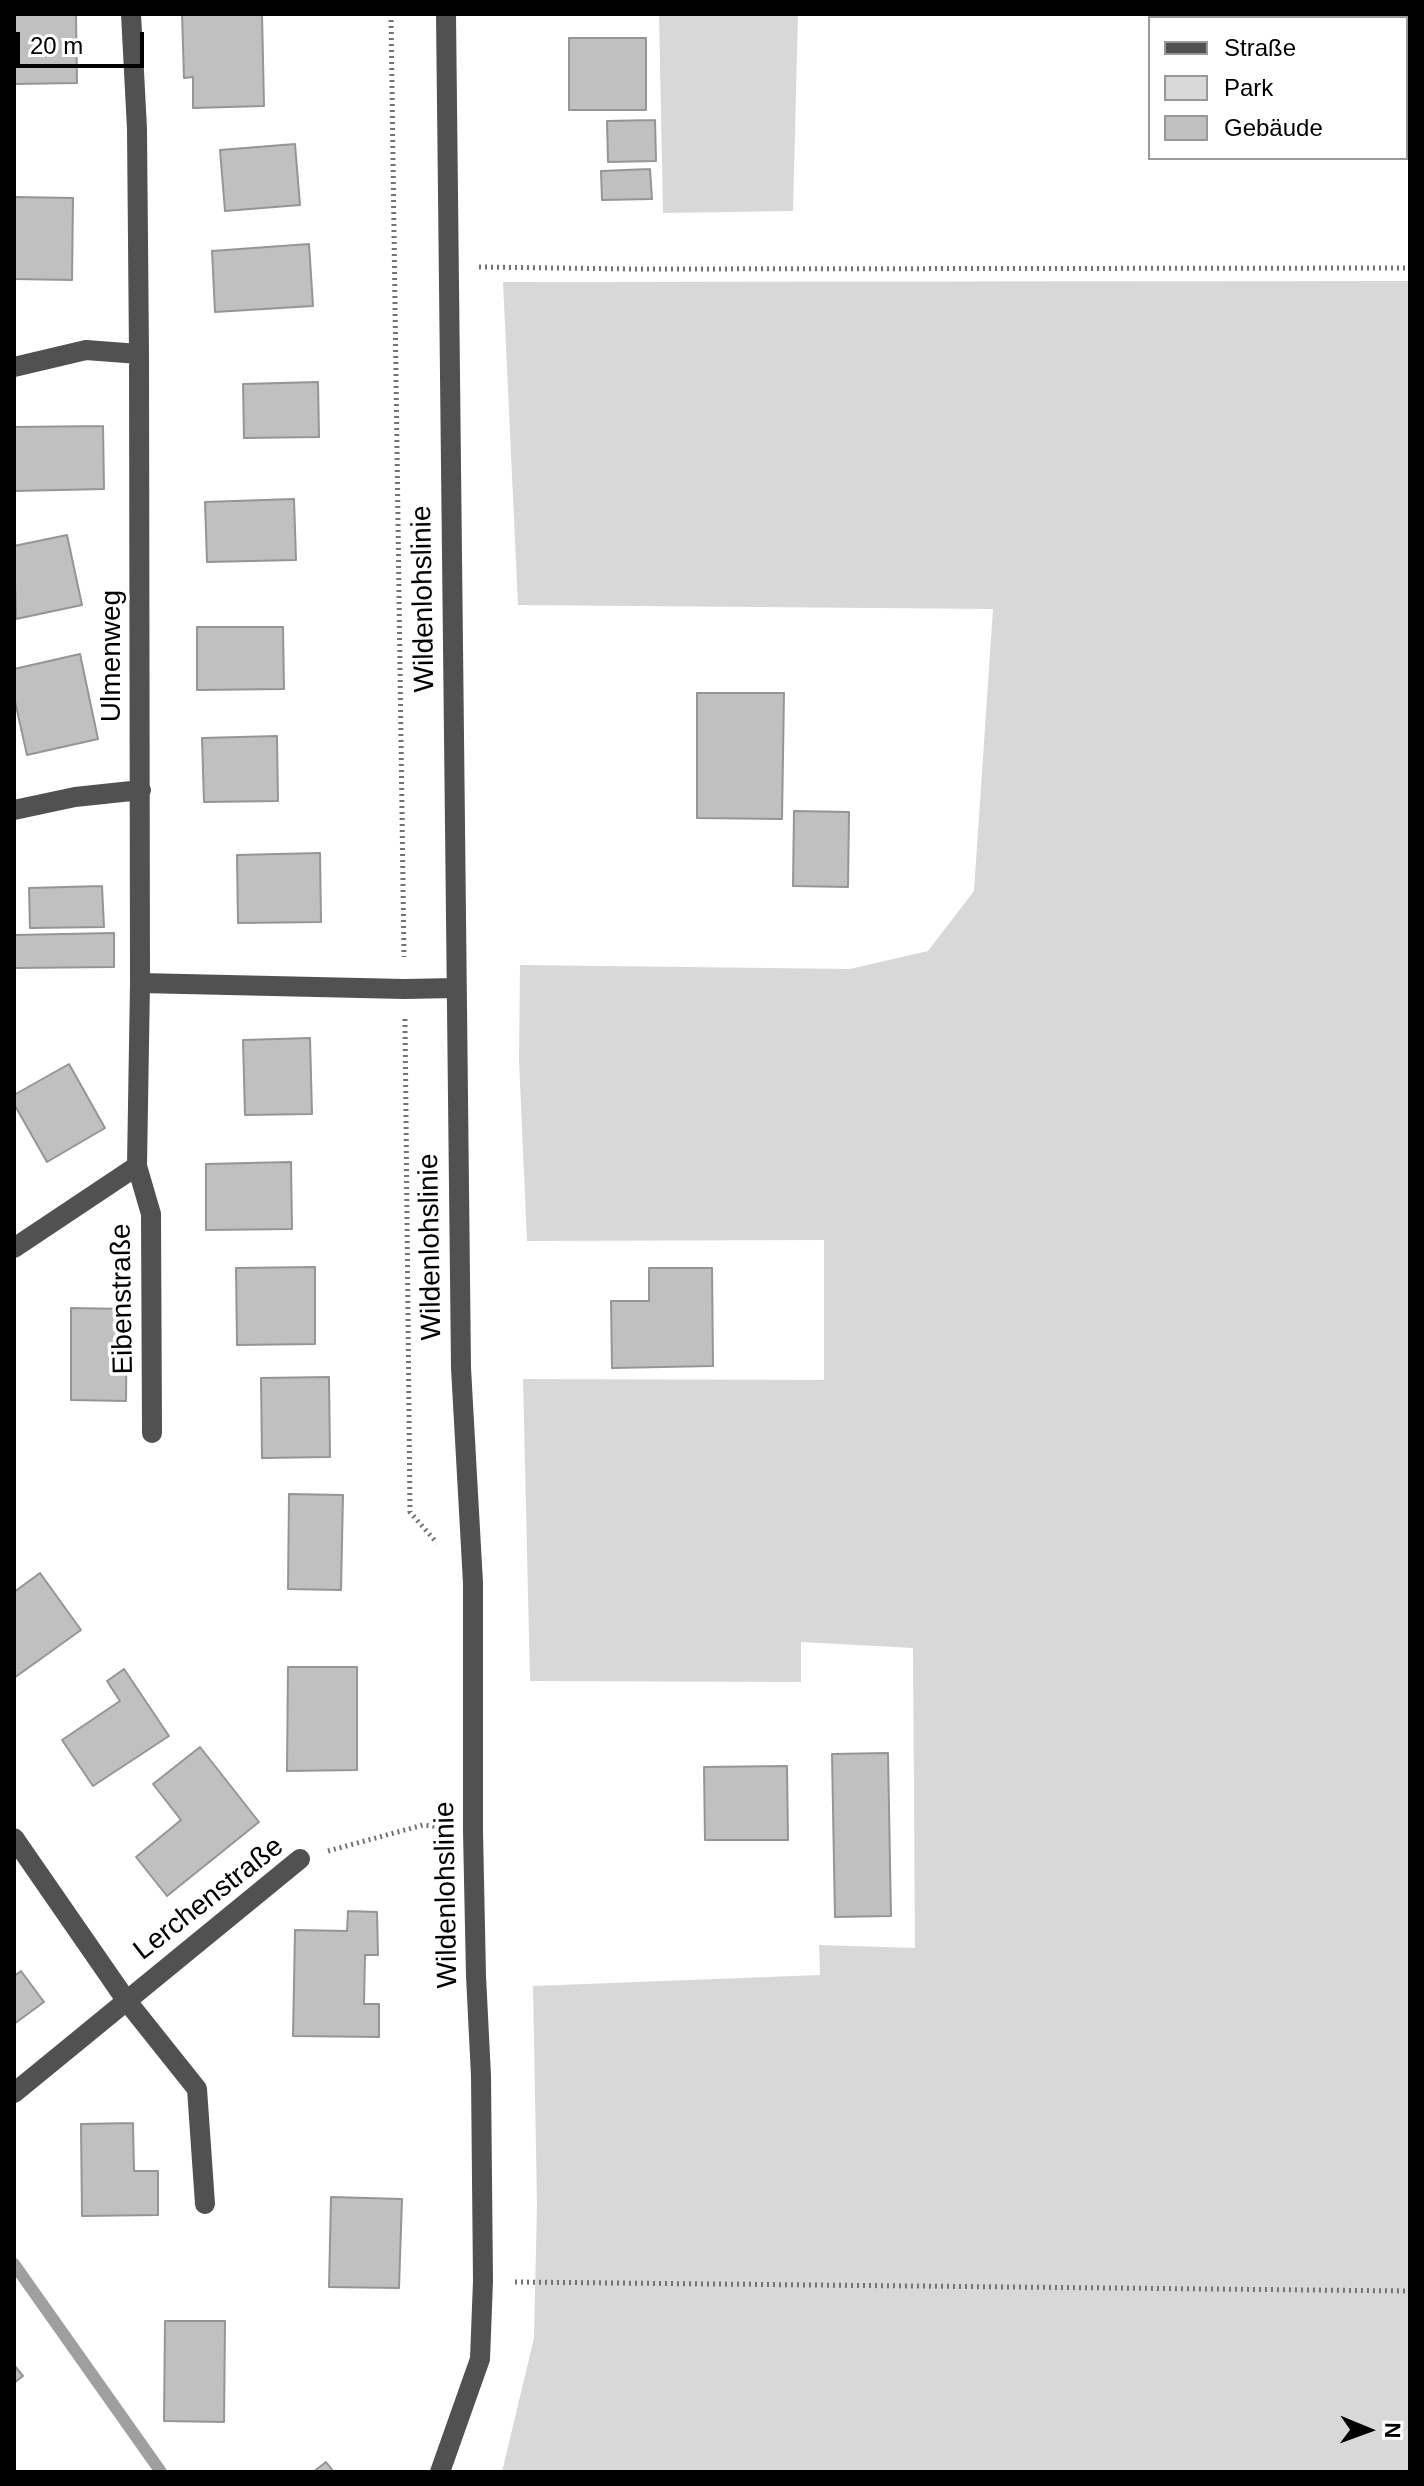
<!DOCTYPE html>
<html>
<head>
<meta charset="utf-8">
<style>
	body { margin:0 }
	#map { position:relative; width:1424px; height:2486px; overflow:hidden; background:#fff; font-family:Arial,sans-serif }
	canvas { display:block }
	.frame { position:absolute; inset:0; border:16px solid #000; pointer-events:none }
	.legend { position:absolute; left:1148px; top:16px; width:260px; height:144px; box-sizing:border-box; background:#fff; border:2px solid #999; margin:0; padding:10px 14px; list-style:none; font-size:24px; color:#000 }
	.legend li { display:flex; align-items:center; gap:16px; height:40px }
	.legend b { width:40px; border:2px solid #999 }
	.north { position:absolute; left:1328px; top:2390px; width:80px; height:80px; -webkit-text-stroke:6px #fff; paint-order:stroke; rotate:91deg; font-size:22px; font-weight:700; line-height:32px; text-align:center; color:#000 }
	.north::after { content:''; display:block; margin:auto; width:28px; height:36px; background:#000; clip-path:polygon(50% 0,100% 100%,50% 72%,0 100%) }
	.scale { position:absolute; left:16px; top:32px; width:128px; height:36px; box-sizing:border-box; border:4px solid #000; border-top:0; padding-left:10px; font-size:24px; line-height:28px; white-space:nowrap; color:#000; -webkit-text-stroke:6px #fff; paint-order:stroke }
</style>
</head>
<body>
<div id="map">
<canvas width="1424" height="2486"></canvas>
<div class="frame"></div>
<ul class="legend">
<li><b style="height:10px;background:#515151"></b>Straße</li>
<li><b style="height:22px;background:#d8d8d8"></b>Park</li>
<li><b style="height:22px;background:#c0c0c0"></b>Gebäude</li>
</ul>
<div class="north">N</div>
<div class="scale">20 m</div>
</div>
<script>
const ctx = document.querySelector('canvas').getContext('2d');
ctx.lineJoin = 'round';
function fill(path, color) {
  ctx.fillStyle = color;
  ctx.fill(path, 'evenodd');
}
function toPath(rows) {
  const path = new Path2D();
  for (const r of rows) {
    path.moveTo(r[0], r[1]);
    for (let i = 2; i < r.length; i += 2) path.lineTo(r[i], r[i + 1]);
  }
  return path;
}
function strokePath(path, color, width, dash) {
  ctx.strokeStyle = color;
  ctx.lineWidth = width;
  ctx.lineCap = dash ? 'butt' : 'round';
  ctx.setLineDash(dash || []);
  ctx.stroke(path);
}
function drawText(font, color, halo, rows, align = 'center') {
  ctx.font = font + ' Arial,sans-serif';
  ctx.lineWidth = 7;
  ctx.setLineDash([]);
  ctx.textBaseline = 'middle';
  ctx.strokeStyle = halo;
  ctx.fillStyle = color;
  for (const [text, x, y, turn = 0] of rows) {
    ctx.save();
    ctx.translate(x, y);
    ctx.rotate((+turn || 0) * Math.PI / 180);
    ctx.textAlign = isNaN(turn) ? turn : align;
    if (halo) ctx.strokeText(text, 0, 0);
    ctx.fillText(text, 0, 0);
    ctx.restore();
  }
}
const green = toPath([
	[659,14,798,14,793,211,663,213],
	[1410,281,1410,2472,502,2472,534,2338,537,2205,533,1986,820,1975,819,1945,915,1948,913,1648,801,1642,801,1682,530,1681,523,1379,824,1380,824,1240,527,1241,519,1060,520,965,850,969,928,951,974,891,993,609,518,605,503,282]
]);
const stream = toPath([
	[14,2264,161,2472]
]);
const building = toPath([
	[14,14,76,14,77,83,14,84,14,14],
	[182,14,262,14,264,106,193,108,193,77,184,78,182,14],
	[569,38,646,38,646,110,569,110,569,38],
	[655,120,656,161,608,162,607,121,655,120],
	[295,144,300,205,225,211,220,150,295,144],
	[650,169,652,199,602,200,601,171,650,169],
	[14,197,73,198,72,280,14,279,14,197],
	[309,244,313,306,215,312,212,251,309,244],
	[318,382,319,437,244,438,243,384,318,382],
	[103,426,104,489,14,491,14,427,103,426],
	[294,499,296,560,207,562,205,502,294,499],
	[67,535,82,605,16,619,14,546,67,535],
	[197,627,283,627,284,689,197,690,197,627],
	[80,654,98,739,27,755,14,697,14,669,80,654],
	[697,693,784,693,782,819,697,818,697,693],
	[277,736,278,801,204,802,202,738,277,736],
	[794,811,849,812,848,887,793,886,794,811],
	[320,853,321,922,238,923,237,855,320,853],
	[102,886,104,927,30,928,29,888,102,886],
	[114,933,114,967,15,968,14,935,114,933],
	[310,1038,312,1114,245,1115,243,1040,310,1038],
	[69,1064,105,1128,47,1162,14,1104,14,1095,69,1064],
	[291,1162,292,1229,206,1230,206,1164,291,1162],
	[315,1267,315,1344,237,1345,236,1268,315,1267],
	[649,1268,712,1268,713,1366,612,1368,611,1301,649,1301,649,1268],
	[71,1308,127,1309,126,1401,71,1400,71,1308],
	[329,1377,330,1457,262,1458,261,1378,329,1377],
	[289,1494,343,1495,341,1590,288,1589,289,1494],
	[40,1573,81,1630,14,1678,14,1592,40,1573],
	[288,1667,357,1667,357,1770,287,1771,288,1667],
	[124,1669,169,1736,93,1786,62,1740,120,1701,107,1681,124,1669],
	[200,1747,259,1822,167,1896,136,1857,181,1820,153,1784,200,1747],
	[888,1753,891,1916,835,1917,832,1754,888,1753],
	[787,1766,788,1840,705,1840,704,1767,787,1766],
	[348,1911,377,1912,378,1955,365,1955,364,2004,379,2004,379,2037,293,2036,295,1930,347,1931,348,1911],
	[21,1971,44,2002,14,2024,14,1976,21,1971],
	[133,2123,134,2171,158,2171,158,2215,82,2216,81,2124,133,2123],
	[331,2197,402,2199,399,2288,329,2287,331,2197],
	[165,2321,225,2321,224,2422,164,2421,165,2321],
	[14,2365,23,2376,14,2383,14,2365],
	[326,2462,334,2472,313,2472,326,2462]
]);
const path = toPath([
	[391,14,404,957],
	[479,267,634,269,1410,268],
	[405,1019,410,1512,437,1543],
	[328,1851,423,1825,442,1827],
	[515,2282,1410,2291]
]);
const minor = toPath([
	[131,14,137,129,139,354,140,983,404,989,456,988],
	[14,367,86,350,139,354],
	[14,810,75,797,141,790],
	[137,1166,151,1214,152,1433],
	[14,1248,137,1166,140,983],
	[14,1838,126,2000,197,2089,205,2204],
	[14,2093,300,1859],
	[440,2472,480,2359,483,2281,481,2076,476,1976,473,1831,473,1583,461,1368,446,14]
]);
const streetNames = [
	["Wildenlohslinie",424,599,-91],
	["Ulmenweg",112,656,-90],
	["Wildenlohslinie",431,1247,-91],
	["Eibenstraße",123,1299,-91],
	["Wildenlohslinie",447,1895,-91],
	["Lerchenstraße",209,1899,-38]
];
fill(green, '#d8d8d8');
strokePath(stream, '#9f9f9f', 12);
fill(building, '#c0c0c0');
strokePath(building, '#959595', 2);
strokePath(path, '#737373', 5, [2, 4]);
strokePath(minor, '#515151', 20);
drawText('28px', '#000', '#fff', streetNames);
</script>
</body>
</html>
